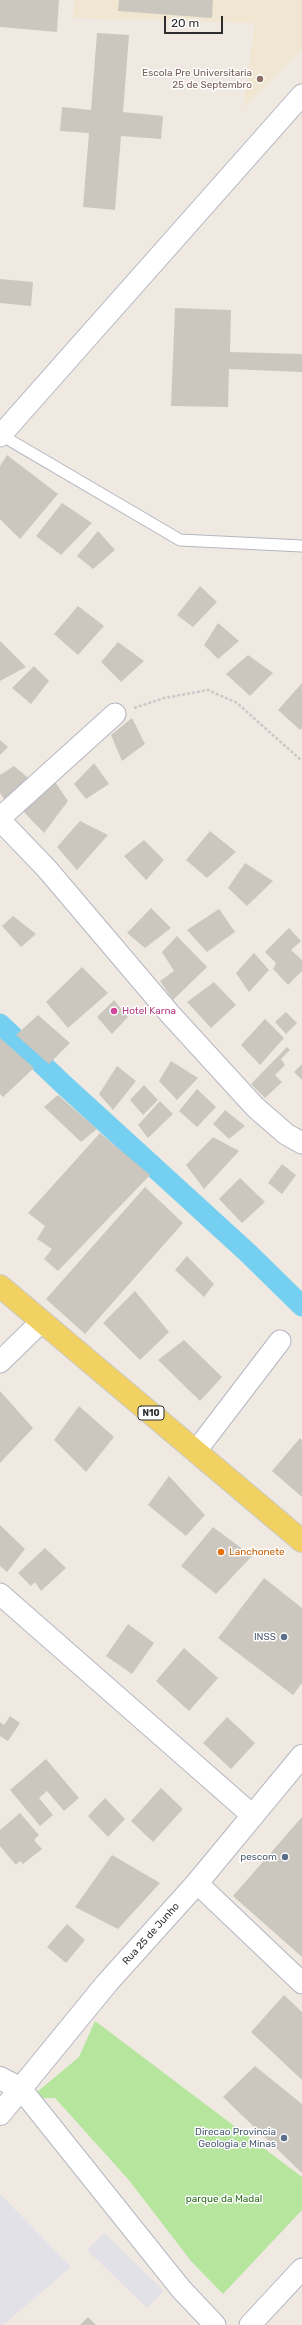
<!DOCTYPE html>
<html>
<head>
<meta charset="utf-8">
<style>
	body { margin:0 }
	#map { position:relative; width:302px; height:2325px; overflow:hidden; background:#efe9e1; font-family:Rubik,sans-serif }
	canvas { display:block }
	.scale { position:absolute; left:164px; top:16px; width:59px; height:18px; box-sizing:border-box; border:2px solid #2e2e2e; border-top:0; padding-left:5px; font-size:12px; line-height:14px; white-space:nowrap; color:#2e2e2e; -webkit-text-stroke:3px #fff; paint-order:stroke }
</style>
</head>
<body>
<div id="map">
<canvas width="302" height="2325"></canvas>
<div class="scale">20 m</div>
</div>
<script>
const ctx = document.querySelector('canvas').getContext('2d');
ctx.lineJoin = 'round';
function fill(path, color) {
  ctx.fillStyle = color;
  ctx.fill(path, 'evenodd');
}
function toPath(rows) {
  const path = new Path2D();
  for (const r of rows) {
    path.moveTo(r[0], r[1]);
    for (let i = 2; i < r.length; i += 2) path.lineTo(r[i], r[i + 1]);
  }
  return path;
}
function strokePath(path, color, width, dash) {
  ctx.strokeStyle = color;
  ctx.lineWidth = width;
  ctx.lineCap = dash ? 'butt' : 'round';
  ctx.setLineDash(dash || []);
  ctx.stroke(path);
}
function drawText(font, color, halo, rows, align = 'center') {
  ctx.font = font + ' Rubik,sans-serif';
  ctx.lineWidth = 3;
  ctx.setLineDash([]);
  ctx.textBaseline = 'middle';
  ctx.strokeStyle = halo;
  ctx.fillStyle = color;
  for (const [text, x, y, turn = 0] of rows) {
    ctx.save();
    ctx.translate(x, y);
    ctx.rotate((+turn || 0) * Math.PI / 180);
    ctx.textAlign = isNaN(turn) ? turn : align;
    if (halo) ctx.strokeText(text, 0, 0);
    ctx.fillText(text, 0, 0);
    ctx.restore();
  }
}
const industrial = toPath([
	[0,2194,71,2267,3,2325,0,2325],
	[104,2233,164,2291,147,2308,87,2250]
]);
const education = toPath([
	[74,0,302,0,302,49,243,108,255,23,73,18]
]);
const green = toPath([
	[95,2021,302,2177,302,2210,223,2294,191,2261,128,2179,55,2098,30,2098,79,2057]
]);
const canal = toPath([
	[0,1024,63,1084,248,1253,302,1306]
]);
const building = toPath([
	[0,0,59,0,57,32,0,27],
	[119,0,213,0,212,18,118,11],
	[97,33,129,35,123,112,163,116,161,139,121,136,115,210,83,207,89,133,60,131,62,107,91,110],
	[0,279,33,282,31,306,0,303],
	[175,308,231,310,230,352,302,354,302,372,229,369,228,407,171,406],
	[7,455,58,494,20,539,0,519,0,466],
	[62,503,92,523,61,555,36,536],
	[98,531,115,550,93,569,77,556],
	[200,586,217,602,193,627,177,615],
	[78,606,104,626,78,655,54,634],
	[218,623,239,641,218,659,204,645],
	[0,641,26,667,0,681],
	[118,642,144,661,121,682,101,662],
	[248,655,273,673,250,696,226,674],
	[34,666,49,681,31,704,12,688],
	[302,683,302,728,300,730,278,710],
	[132,718,145,744,122,761,111,735],
	[0,740,8,747,0,755],
	[94,763,109,784,86,799,74,784],
	[14,766,34,783,7,803,0,793,0,775],
	[51,776,68,801,44,833,22,810],
	[80,821,108,835,77,870,57,847],
	[210,831,236,852,207,878,186,860],
	[144,840,164,860,146,880,124,856],
	[245,863,273,881,247,906,228,888],
	[151,908,171,928,145,948,127,933],
	[219,909,235,932,207,952,187,930],
	[13,916,36,934,21,947,2,926],
	[289,928,301,941,291,950,302,960,302,971,288,985,273,969,276,963,265,952],
	[177,936,207,967,173,1000,160,981,174,971,162,952],
	[254,953,269,970,249,992,236,973],
	[82,967,108,993,68,1028,46,1002],
	[214,982,236,1005,211,1028,187,1002],
	[114,1000,128,1017,112,1034,97,1017],
	[286,1012,297,1023,286,1034,275,1022],
	[38,1015,70,1043,49,1064,16,1035],
	[265,1019,284,1038,260,1065,241,1045],
	[0,1038,34,1068,3,1097,0,1094],
	[287,1047,290,1050,281,1059,285,1065,275,1075,282,1082,265,1098,251,1084],
	[171,1061,198,1078,177,1100,159,1081],
	[302,1064,302,1080,294,1072],
	[117,1066,136,1081,113,1110,99,1094],
	[144,1085,158,1100,143,1115,130,1100],
	[197,1089,216,1107,197,1127,179,1111],
	[58,1095,97,1129,81,1142,44,1107],
	[160,1101,173,1114,148,1138,138,1125],
	[225,1110,245,1126,229,1139,213,1124],
	[100,1133,150,1175,58,1271,44,1259,52,1249,37,1239,45,1226,28,1213],
	[213,1137,239,1151,204,1189,186,1165],
	[282,1164,296,1175,282,1194,268,1183],
	[240,1178,265,1202,242,1223,219,1199],
	[145,1187,183,1223,85,1334,46,1299],
	[187,1256,214,1284,204,1297,175,1270],
	[135,1291,169,1332,140,1360,103,1323],
	[184,1340,222,1377,200,1401,158,1360],
	[0,1391,33,1428,0,1463],
	[79,1406,114,1437,86,1472,54,1440],
	[300,1438,302,1440,302,1497,272,1471],
	[169,1476,205,1515,186,1536,148,1505],
	[0,1525,25,1549,7,1572,0,1566],
	[213,1527,252,1556,216,1594,181,1566],
	[45,1548,66,1568,41,1591,35,1582,31,1586,18,1573],
	[264,1578,302,1608,302,1683,293,1695,218,1638],
	[128,1624,154,1643,132,1674,106,1656],
	[184,1648,218,1678,189,1711,156,1681],
	[10,1716,20,1723,8,1741,0,1736,0,1722,4,1725],
	[227,1717,255,1743,231,1769,203,1743],
	[46,1759,79,1798,64,1811,47,1791,39,1798,53,1815,40,1826,10,1790],
	[161,1788,183,1809,153,1842,131,1821],
	[105,1798,125,1819,108,1837,88,1816],
	[20,1813,39,1835,34,1840,42,1849,23,1864,20,1861,16,1865,0,1846,0,1830],
	[302,1817,302,1957,233,1896],
	[112,1855,160,1883,118,1929,75,1907],
	[67,1924,85,1940,66,1963,47,1947],
	[284,1995,302,2012,302,2080,251,2032],
	[255,2066,302,2104,302,2173,223,2097],
	[88,2317,96,2325,80,2325]
]);
const path = toPath([
	[134,708,164,698,208,690,237,703,302,761]
]);
const service = toPath([
	[1,435,180,540,302,546]
]);
const minor = toPath([
	[0,436,302,95],
	[0,818,115,714],
	[0,820,47,869,170,1014,255,1107,286,1134,302,1143],
	[0,1362,41,1322],
	[196,1451,280,1341],
	[0,1594,252,1815],
	[197,1883,302,1983],
	[21,2089,181,2289,215,2325],
	[250,2325,302,2269]
]);
const tertiary = toPath([
	[0,2078,21,2089],
	[0,2114,107,1983,197,1883,302,1756]
]);
const primary = toPath([
	[0,1286,302,1541]
]);
const markers = [
	[260,79,4,"#8d6e63"],
	[114,1011,4,"#d1479c"],
	[221,1552,4,"#e8710a"],
	[284,1637,4,"#5c6f8a"],
	[285,1857,4,"#5c6f8a"],
	[284,2138,4,"#5c6f8a"]
];
const shields = [
	[151,1413,26]
];
const shieldNames = [
	["N10",151,1413]
];
const educationNames = [
	["Escola Pre Universitaria",252,73],
	["25 de Septembro",252,85]
];
const hotelNames = [
	["Hotel Karna",122,1011]
];
const foodNames = [
	["Lanchonete",229,1552]
];
const serviceNames = [
	["INSS",276,1637],
	["pescom",277,1857],
	["Direcao Provincia",276,2132],
	["Geologia e Minas",276,2144]
];
const streetNames = [
	["Rua 25 de Junho",151,1934,-48]
];
const parkNames = [
	["parque da Madal",224,2199]
];
fill(industrial, '#e3e1e8');
fill(education, '#f0e6d1');
fill(green, '#b6e59e');
strokePath(canal, '#75cff0', 21);
fill(building, '#cbc7bf');
strokePath(service, '#b4b7c1', 13);
strokePath(minor, '#b4b7c1', 23);
strokePath(tertiary, '#b4b7c1', 24);
strokePath(primary, '#c9c9c9', 24);
strokePath(path, '#c9c9c9', 2.5, [3, 2]);
strokePath(service, '#fff', 11);
strokePath(minor, '#fff', 21);
strokePath(tertiary, '#fff', 22);
strokePath(primary, '#f2d163', 22);
for (const [x, y, r, color] of markers) {
  const dot = new Path2D();
  dot.arc(x, y, r, 0, 2 * Math.PI);
  ctx.fillStyle = color;
  ctx.fill(dot);
  strokePath(dot, '#fff', 1.5);
}
for (const [x, y, w] of shields) {
  const box = new Path2D();
  box.roundRect(x - w / 2, y - 7, w, 14, 3);
  ctx.fillStyle = '#fff';
  ctx.fill(box);
  strokePath(box, '#2e2e2e', 1);
}
drawText('bold 9px', '#2e2e2e', null, shieldNames);
drawText('10px', '#785e54', '#fff', educationNames, 'right');
drawText('10px', '#b23c85', '#fff', hotelNames, 'left');
drawText('10px', '#c56008', '#fff', foodNames, 'left');
drawText('10px', '#4e5e75', '#fff', serviceNames, 'right');
drawText('10px', '#2e2e2e', '#fff', streetNames);
drawText('10px', '#2c6e1b', '#fff', parkNames);
</script>
</body>
</html>
